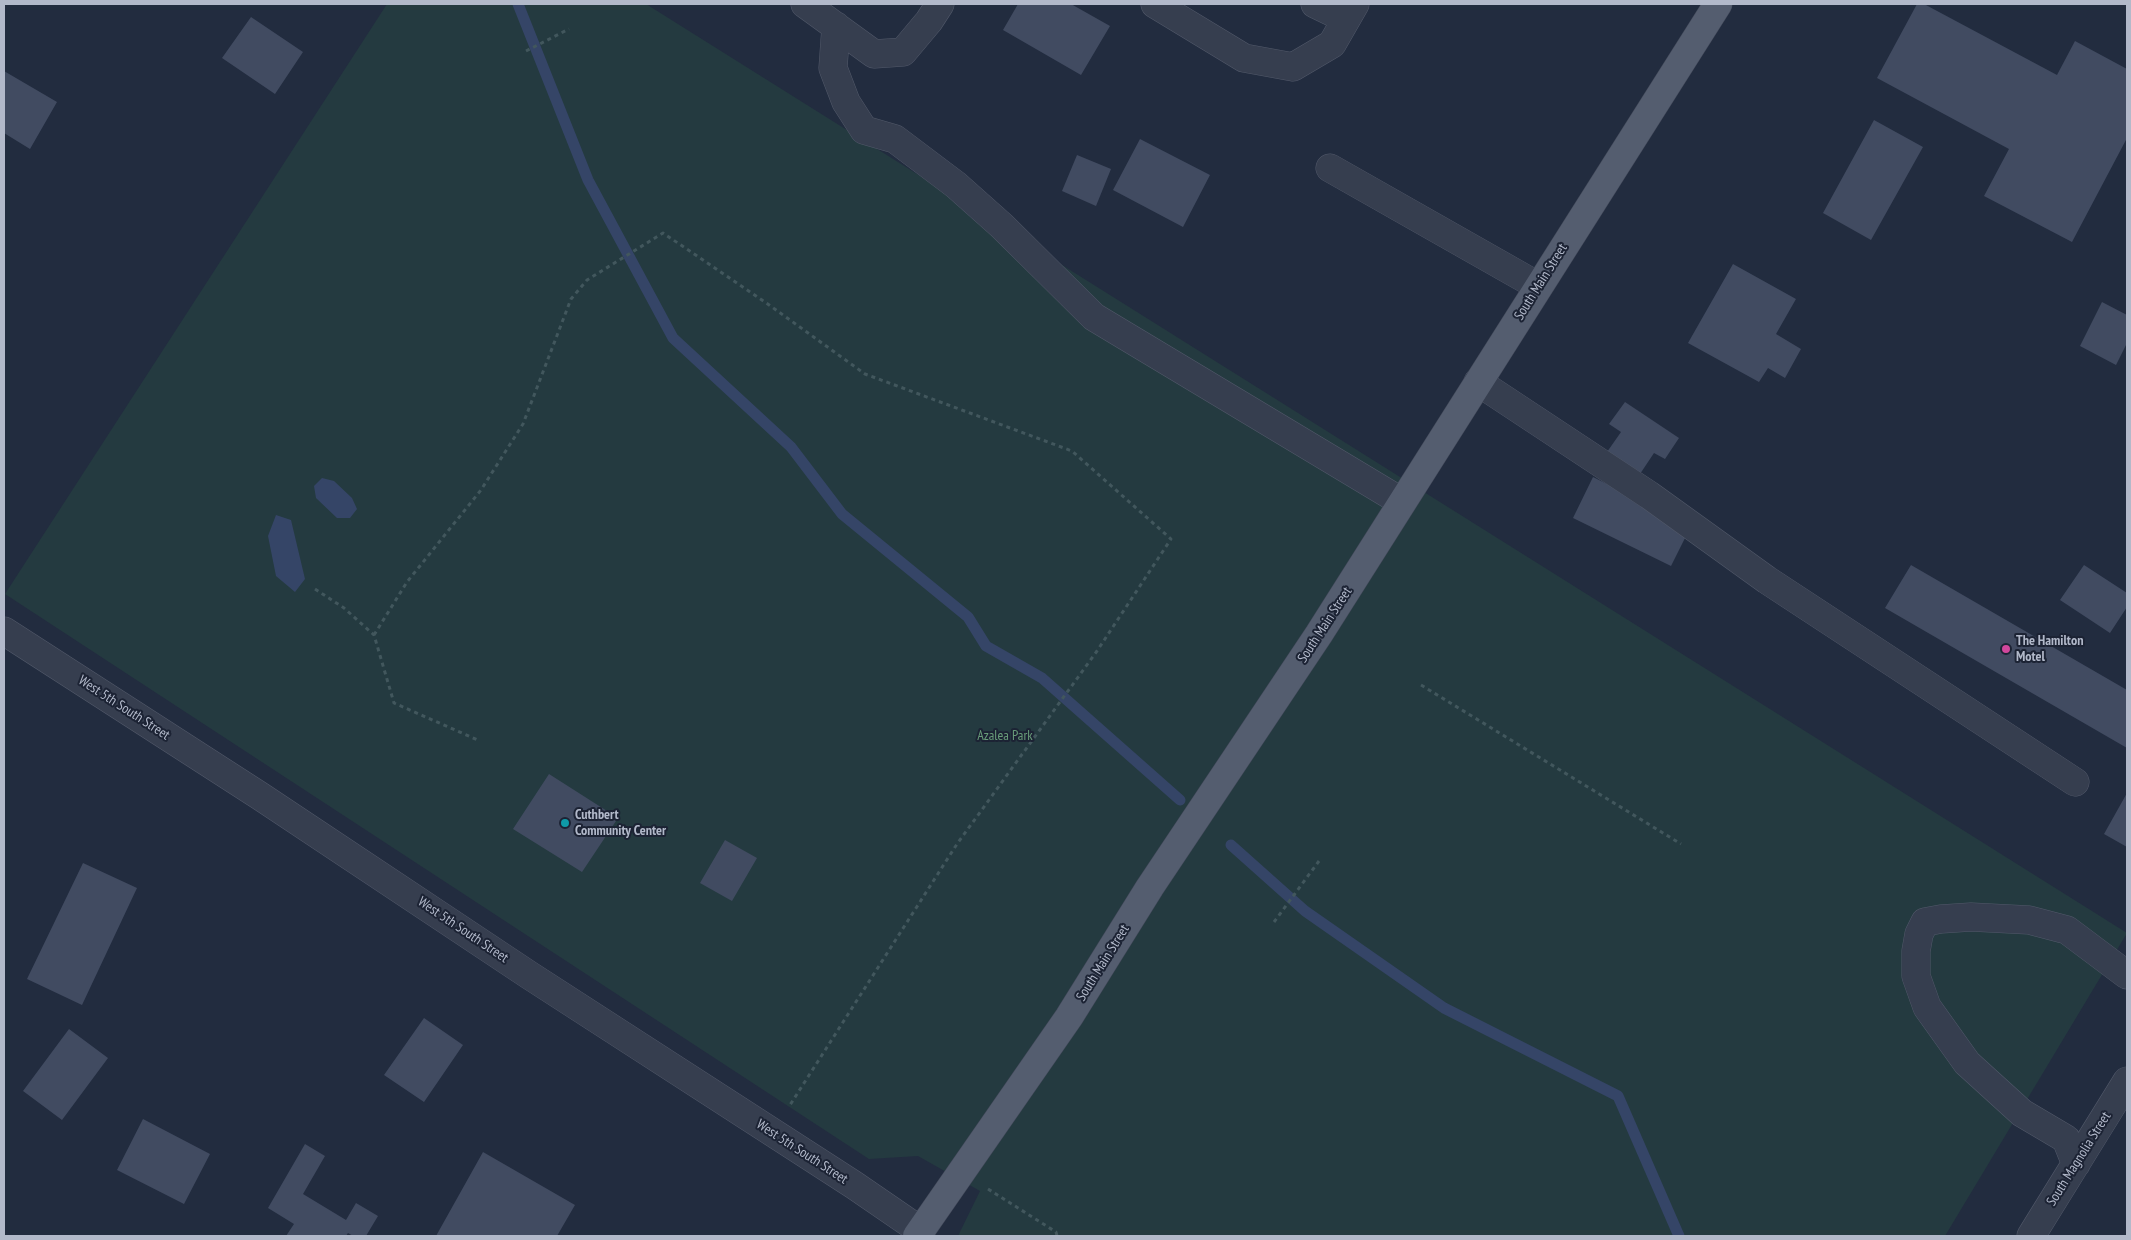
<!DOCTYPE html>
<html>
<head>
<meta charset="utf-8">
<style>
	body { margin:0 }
	#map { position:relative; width:2131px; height:1240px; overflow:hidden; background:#222c3f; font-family:"PT Sans Narrow",sans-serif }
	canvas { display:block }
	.frame { position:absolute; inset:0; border:5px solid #b2b9ca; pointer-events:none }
</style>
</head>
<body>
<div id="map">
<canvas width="2131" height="1240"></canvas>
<div class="frame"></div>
</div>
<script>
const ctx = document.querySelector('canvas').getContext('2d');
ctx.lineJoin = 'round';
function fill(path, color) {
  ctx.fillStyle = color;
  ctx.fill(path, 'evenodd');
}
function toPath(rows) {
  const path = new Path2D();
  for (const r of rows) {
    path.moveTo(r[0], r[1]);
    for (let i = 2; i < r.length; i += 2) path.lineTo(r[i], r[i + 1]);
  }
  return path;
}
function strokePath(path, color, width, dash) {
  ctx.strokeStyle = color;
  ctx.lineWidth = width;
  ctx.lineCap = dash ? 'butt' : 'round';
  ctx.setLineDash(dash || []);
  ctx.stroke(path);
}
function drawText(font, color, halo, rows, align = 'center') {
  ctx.font = font + ' "PT Sans Narrow",sans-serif';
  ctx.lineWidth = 4;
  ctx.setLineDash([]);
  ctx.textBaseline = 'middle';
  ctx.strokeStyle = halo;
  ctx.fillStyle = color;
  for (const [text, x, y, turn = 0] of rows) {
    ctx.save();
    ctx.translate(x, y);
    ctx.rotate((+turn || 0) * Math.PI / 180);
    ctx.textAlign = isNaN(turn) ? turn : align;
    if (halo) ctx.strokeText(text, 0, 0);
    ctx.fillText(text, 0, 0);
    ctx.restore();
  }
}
const green = toPath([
	[387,4,646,4,2127,933,1945,1236,958,1236,980,1191,918,1156,869,1159,5,594]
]);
const water = toPath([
	[322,478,334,481,352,498,357,509,350,518,337,518,316,498,314,486],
	[276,515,291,520,305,579,295,592,276,576,268,536]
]);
const stream = toPath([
	[518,4,588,180,673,338,791,447,842,514,968,617,986,646,1042,678,1180,800],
	[1231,845,1305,911,1444,1008,1618,1096,1679,1236]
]);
const building = toPath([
	[1018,4,1071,4,1110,26,1081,75,1003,30],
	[1917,4,1924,4,2057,75,2075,41,2127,69,2127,138,2072,242,1984,196,2009,149,1877,78],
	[251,17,303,52,275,94,222,58],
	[4,71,57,102,30,149,4,133],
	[1874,120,1923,147,1871,240,1823,213],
	[1140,139,1210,175,1183,227,1113,190],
	[1077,155,1111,169,1096,206,1062,191],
	[1733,264,1796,299,1776,334,1801,349,1785,378,1768,368,1759,382,1688,343],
	[2102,302,2127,315,2127,343,2116,365,2080,346],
	[1625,402,1679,438,1665,459,1654,453,1640,474,1607,452,1621,432,1609,424],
	[1593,477,1691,526,1671,566,1573,518],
	[1911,565,2127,690,2127,748,1885,608],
	[2084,565,2127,593,2127,607,2110,633,2060,600],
	[549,774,618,818,582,872,513,829],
	[2127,793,2127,847,2104,834],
	[725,840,757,858,732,901,700,883],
	[83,863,137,888,82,1005,27,979],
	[424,1018,463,1045,424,1102,384,1075],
	[69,1029,108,1058,62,1120,23,1091],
	[143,1119,210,1154,184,1204,117,1170],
	[305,1144,325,1156,303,1194,346,1220,356,1203,378,1216,366,1236,353,1236,348,1233,346,1236,286,1236,294,1224,268,1208],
	[483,1152,575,1205,557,1236,436,1236]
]);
const path = toPath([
	[526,51,569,29],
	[315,589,344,608,374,635,394,703,480,741],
	[374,635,407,582,481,490,523,424,571,299,587,280,663,233,765,302,865,374,1072,451,1171,539,1097,651,957,844,790,1105],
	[1421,685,1681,844],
	[1274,922,1319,861],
	[988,1189,1056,1232,1057,1236]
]);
const minor = toPath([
	[805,4,874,54,903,52,929,21,940,4],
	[1155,4,1244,58,1293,67,1332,44,1355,4],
	[1315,4,1346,19],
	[836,26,833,68,846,102,864,130,895,139,956,185,1002,226,1094,317,1402,502],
	[1330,168,1538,286],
	[1478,382,1649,495,1767,580,2075,782],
	[4,631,260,796,529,975,854,1185,921,1231],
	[2076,1164,2066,1139,2022,1113,1967,1063,1927,1007,1916,976,1916,951,1919,934,1925,922,1941,919,1971,917,2029,920,2067,930,2127,975],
	[2031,1236,2127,1081]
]);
const major = toPath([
	[917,1236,1069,1017,1150,887,1319,634,1718,4]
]);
const markers = [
	[2006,649,5,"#d1479c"],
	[565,823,5,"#0f9aa8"]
];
const streetNames = [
	["South Main Street",1541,282,-58],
	["South Main Street",1325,625,-57],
	["West 5th South Street",124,708,33],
	["West 5th South Street",463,930,34],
	["South Main Street",1103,963,-58],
	["West 5th South Street",802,1152,33],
	["South Magnolia Street",2079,1159,-58]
];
const poiNames = [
	["The Hamilton",2016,641],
	["Motel",2016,657],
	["Cuthbert",575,815],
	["Community Center",575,831]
];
const parkNames = [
	["Azalea Park",1005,736]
];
fill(green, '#243a40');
fill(water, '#354567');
strokePath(stream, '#354567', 11);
fill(building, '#414b61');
strokePath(minor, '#52596a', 29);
strokePath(major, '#404758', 29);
strokePath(path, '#42575d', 3, [4, 4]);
strokePath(minor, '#363e4f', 28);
strokePath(major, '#545d6f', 28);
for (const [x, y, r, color] of markers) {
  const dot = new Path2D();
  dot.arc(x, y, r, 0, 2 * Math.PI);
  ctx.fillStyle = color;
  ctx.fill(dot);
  strokePath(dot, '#1c2334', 2);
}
drawText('14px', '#b2b9ca', '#1c2334', streetNames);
drawText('bold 14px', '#b2b9ca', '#1c2334', poiNames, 'left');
drawText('14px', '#689c79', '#1c2334', parkNames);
</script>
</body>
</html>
